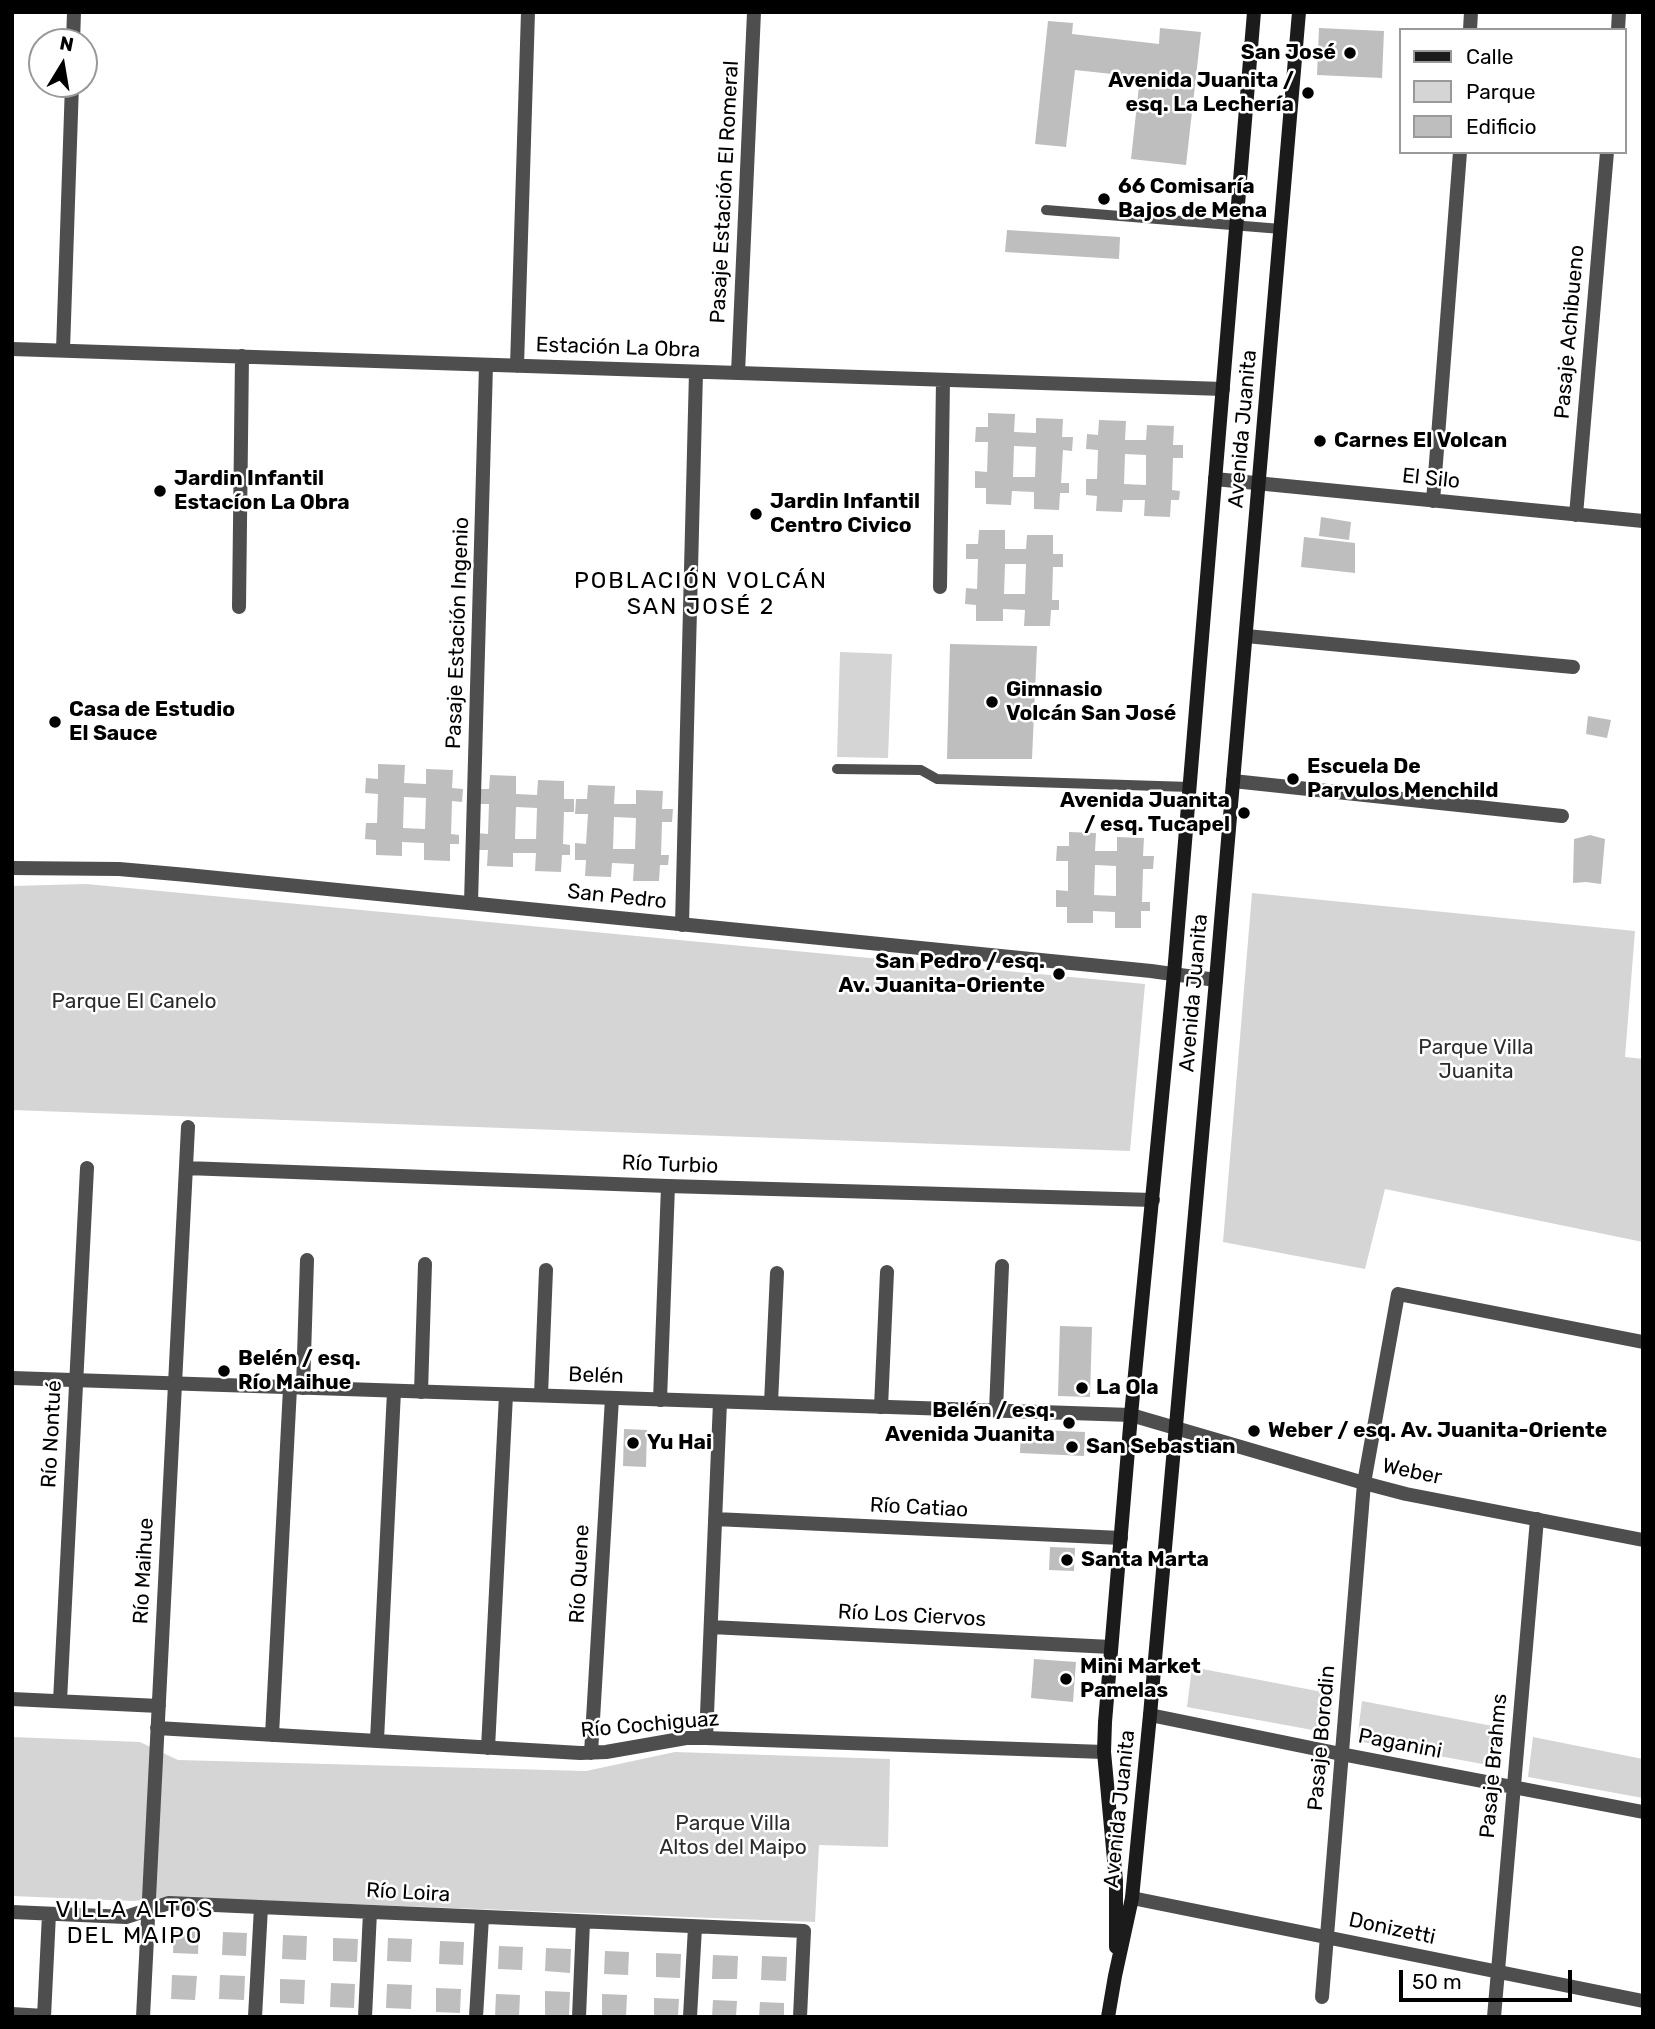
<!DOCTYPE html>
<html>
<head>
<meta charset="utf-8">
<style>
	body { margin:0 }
	#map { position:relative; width:1655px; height:2029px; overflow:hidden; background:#fff; font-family:Rubik,sans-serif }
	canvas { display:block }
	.frame { position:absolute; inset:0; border:14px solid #000; pointer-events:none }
	.legend { position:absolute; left:1399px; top:28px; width:228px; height:126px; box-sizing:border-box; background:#fff; border:2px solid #999; margin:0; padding:9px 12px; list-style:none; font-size:21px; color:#000 }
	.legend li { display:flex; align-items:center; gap:14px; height:35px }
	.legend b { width:35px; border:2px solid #999 }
	.north { position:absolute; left:28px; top:28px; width:70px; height:70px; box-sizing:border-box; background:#fff; border:2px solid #999; border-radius:50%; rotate:11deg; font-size:19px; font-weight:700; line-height:28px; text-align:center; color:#000 }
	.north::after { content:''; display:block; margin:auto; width:24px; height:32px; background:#000; clip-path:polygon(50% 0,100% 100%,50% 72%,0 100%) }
	.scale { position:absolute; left:1399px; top:1970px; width:173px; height:32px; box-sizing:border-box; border:4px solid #000; border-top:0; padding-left:9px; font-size:21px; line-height:24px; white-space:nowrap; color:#000; -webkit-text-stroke:5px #fff; paint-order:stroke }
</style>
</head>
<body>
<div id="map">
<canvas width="1655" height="2029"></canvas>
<div class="frame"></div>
<ul class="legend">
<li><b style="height:9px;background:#1b1b1b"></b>Calle</li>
<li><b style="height:19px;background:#d5d5d5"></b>Parque</li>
<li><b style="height:19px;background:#bebebe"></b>Edificio</li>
</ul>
<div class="north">N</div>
<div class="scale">50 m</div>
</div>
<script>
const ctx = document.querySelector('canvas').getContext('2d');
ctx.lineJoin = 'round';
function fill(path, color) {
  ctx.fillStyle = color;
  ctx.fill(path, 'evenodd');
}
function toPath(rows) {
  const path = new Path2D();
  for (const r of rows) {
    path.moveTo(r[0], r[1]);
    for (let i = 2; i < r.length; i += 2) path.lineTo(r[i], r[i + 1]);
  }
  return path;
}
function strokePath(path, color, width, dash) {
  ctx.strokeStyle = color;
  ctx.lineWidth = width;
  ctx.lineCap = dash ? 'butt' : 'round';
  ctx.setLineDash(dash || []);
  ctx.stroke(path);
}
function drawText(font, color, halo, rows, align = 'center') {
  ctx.font = font + ' Rubik,sans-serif';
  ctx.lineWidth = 5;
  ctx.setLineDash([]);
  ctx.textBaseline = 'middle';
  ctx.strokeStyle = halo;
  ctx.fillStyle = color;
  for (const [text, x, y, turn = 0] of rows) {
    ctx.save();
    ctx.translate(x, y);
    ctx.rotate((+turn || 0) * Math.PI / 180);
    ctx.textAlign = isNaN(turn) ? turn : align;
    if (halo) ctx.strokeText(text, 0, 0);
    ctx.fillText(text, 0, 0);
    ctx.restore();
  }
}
const green = toPath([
	[840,652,892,654,888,758,837,757],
	[86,884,1145,984,1130,1151,12,1110,12,886],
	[1252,893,1635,931,1625,1057,1643,1059,1643,1242,1385,1189,1365,1269,1223,1242],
	[1192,1667,1333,1694,1329,1733,1187,1707],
	[1362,1701,1503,1728,1499,1767,1357,1741],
	[12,1737,140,1742,178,1760,586,1771,675,1752,890,1759,888,1847,819,1845,815,1922,169,1897,134,1901,12,1896],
	[1533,1737,1643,1759,1643,1798,1528,1777]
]);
const building = toPath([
	[1048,21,1073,23,1072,34,1159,44,1160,28,1201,32,1186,165,1131,159,1140,77,1075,70,1066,147,1035,144],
	[1319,28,1384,31,1382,78,1317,75],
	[1007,230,1120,237,1119,259,1005,252],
	[988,413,1015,414,1014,432,1036,433,1036,418,1063,419,1062,437,1073,437,1072,451,1063,450,1061,483,1069,483,1069,493,1060,493,1059,510,1034,509,1034,492,1012,491,1011,505,986,504,986,488,975,488,975,471,987,472,988,442,975,442,976,427,988,427],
	[1014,446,1036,447,1035,477,1013,477],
	[1099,420,1126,421,1125,440,1146,440,1147,425,1174,426,1173,445,1183,445,1183,458,1173,458,1172,490,1180,491,1179,500,1171,500,1170,517,1144,516,1145,500,1123,500,1122,512,1096,511,1097,496,1086,495,1086,479,1097,479,1098,450,1086,449,1087,434,1098,435],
	[1125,454,1146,455,1146,485,1124,484],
	[1321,517,1351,522,1349,540,1319,536],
	[979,530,1005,530,1005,549,1026,549,1027,535,1053,535,1053,554,1063,554,1063,567,1053,567,1052,600,1059,600,1059,610,1051,610,1050,626,1024,626,1025,610,1003,609,1003,621,976,621,976,605,965,604,966,588,977,589,978,559,966,559,966,544,978,544],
	[1005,564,1026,564,1025,594,1004,594],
	[1304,537,1355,543,1355,573,1301,567],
	[950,644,1037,646,1032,759,947,759],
	[1588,716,1611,720,1607,738,1586,734],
	[378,764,405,765,404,783,426,784,426,769,453,770,452,788,463,789,462,802,452,801,451,834,459,835,459,844,450,844,450,861,424,860,424,843,402,842,402,856,376,855,376,840,365,839,366,823,377,823,378,794,365,793,366,778,378,779],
	[404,797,426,798,425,829,403,828],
	[490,775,516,776,516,794,537,795,538,780,564,781,564,799,574,799,574,812,564,812,563,844,570,845,570,855,562,855,561,872,535,871,536,853,513,853,513,867,487,866,488,850,476,850,477,833,488,834,489,804,477,804,477,789,489,789],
	[516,807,537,808,536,839,515,839],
	[588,785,615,786,614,804,636,804,636,790,663,791,662,809,673,809,672,822,662,822,661,855,669,855,668,865,660,865,659,881,633,881,634,864,612,863,611,877,585,876,586,860,575,860,575,843,586,844,588,814,575,814,576,799,587,799],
	[614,817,636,818,635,849,613,849],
	[1069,832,1096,833,1095,851,1117,851,1117,837,1144,838,1143,856,1154,856,1153,869,1143,869,1142,902,1150,902,1150,911,1141,911,1141,928,1115,928,1115,912,1093,911,1093,923,1067,923,1067,907,1056,907,1056,890,1068,891,1068,861,1056,861,1057,846,1069,846],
	[1095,865,1116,866,1116,896,1094,895],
	[1590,835,1605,839,1601,884,1586,882,1573,883,1574,839],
	[1060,1326,1092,1327,1090,1397,1058,1396],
	[624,1429,647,1430,646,1467,623,1466],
	[1021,1429,1085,1432,1084,1456,1020,1453],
	[1050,1547,1075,1548,1074,1571,1049,1570],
	[1034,1659,1076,1662,1073,1702,1031,1698],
	[174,1929,199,1930,198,1954,173,1953],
	[223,1932,247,1933,246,1956,222,1955],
	[283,1935,307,1936,306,1960,282,1959],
	[333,1938,358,1939,357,1962,333,1961],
	[388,1938,412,1939,411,1962,387,1961],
	[440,1941,464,1942,463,1965,439,1964],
	[499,1946,523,1947,522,1970,498,1969],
	[546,1948,571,1949,570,1973,545,1971],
	[605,1951,629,1952,628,1975,604,1974],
	[656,1953,681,1954,680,1978,656,1977],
	[713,1955,738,1956,737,1979,712,1979],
	[762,1956,787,1957,786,1981,761,1980],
	[172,1975,197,1976,195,2000,171,1999],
	[220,1975,245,1976,244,2000,219,1999],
	[280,1979,305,1980,304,2004,280,2003],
	[331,1983,355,1984,354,2008,330,2007],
	[387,1984,412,1985,411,2009,386,2008],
	[436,1988,461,1989,460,2013,436,2012],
	[545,1991,570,1992,569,2016,545,2015],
	[496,1994,520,1995,519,2017,495,2017],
	[602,1994,627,1995,626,2017,602,2017],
	[654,1998,679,1999,678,2017,654,2017],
	[713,2000,737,2001,736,2017,712,2017],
	[760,2002,784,2003,784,2017,759,2017]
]);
const service = toPath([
	[1046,210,1281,229],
	[837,769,921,770,937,779,1190,787]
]);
const minor = toPath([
	[1470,30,1471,12],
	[1618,30,1619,12],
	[73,42,74,12],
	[12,349,1223,389],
	[63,350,72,84],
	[517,366,528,12],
	[738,373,754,12],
	[1215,479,1643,521],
	[1433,501,1460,152],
	[1576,515,1607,152],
	[940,587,943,380],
	[239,607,242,356],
	[1246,636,1573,667],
	[1233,781,1562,816],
	[471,903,486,365],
	[682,925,696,372],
	[186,1168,668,1186,1153,1200],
	[303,1388,307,1260],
	[421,1392,425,1264],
	[541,1395,546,1270],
	[660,1400,668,1186],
	[771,1403,777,1273],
	[881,1407,887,1272],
	[996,1410,1002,1266],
	[715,1519,1121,1538],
	[711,1627,1111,1647],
	[12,1699,159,1706],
	[60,1701,87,1168],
	[1150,1715,1341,1754,1643,1812],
	[157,1728,580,1753,606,1752,686,1738,706,1738,1104,1752],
	[272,1735,290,1388],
	[706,1738,720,1402],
	[377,1740,394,1391],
	[488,1748,506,1395],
	[591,1753,612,1398],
	[1132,1898,1643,2001],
	[12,1912,126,1917,169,1903,804,1931,800,2017],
	[1322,1997,1364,1483,1398,1294,1643,1342],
	[12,2014,44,2016],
	[44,2017,49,1914],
	[143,2017,188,1127],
	[255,2017,261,1907],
	[365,2017,370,1912],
	[476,2017,482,1917],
	[579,2017,583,1922],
	[690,2017,695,1927],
	[1494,2017,1537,1519]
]);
const tertiary = toPath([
	[12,868,119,869,187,875,1151,971,1216,980],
	[12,1378,1131,1415,1364,1483,1406,1494,1643,1540]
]);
const secondary = toPath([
	[1116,1947,1116,1881,1104,1752,1105,1722,1131,1415,1174,974,1254,12],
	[1108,2017,1115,1976,1132,1898,1150,1715,1216,980,1299,12]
]);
const markers = [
	[1350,53,7,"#000"],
	[1308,93,7,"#000"],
	[1104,199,7,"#000"],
	[1320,441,7,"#000"],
	[160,491,7,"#000"],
	[756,514,7,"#000"],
	[992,702,7,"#000"],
	[55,722,7,"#000"],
	[1293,779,7,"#000"],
	[1244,813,7,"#000"],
	[1059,974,7,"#000"],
	[224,1371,7,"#000"],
	[1082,1388,7,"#000"],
	[1069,1423,7,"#000"],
	[1254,1431,7,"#000"],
	[633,1443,7,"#000"],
	[1072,1447,7,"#000"],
	[1067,1560,7,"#000"],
	[1066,1679,7,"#000"]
];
const poiNames = [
	["San José",1336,53,"right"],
	["Avenida Juanita /",1294,81,"right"],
	["esq. La Lechería",1294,105,"right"],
	["66 Comisaría",1118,187],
	["Bajos de Mena",1118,211],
	["Carnes El Volcan",1334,441],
	["Jardin Infantil",174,479],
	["Estacíon La Obra",174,503],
	["Jardin Infantil",770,502],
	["Centro Civico",770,526],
	["Gimnasio",1006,690],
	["Volcán San José",1006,714],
	["Casa de Estudio",69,710],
	["El Sauce",69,734],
	["Escuela De",1307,767],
	["Parvulos Menchild",1307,791],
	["Avenida Juanita",1230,801,"right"],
	["/ esq. Tucapel",1230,825,"right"],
	["San Pedro / esq.",1045,962,"right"],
	["Av. Juanita-Oriente",1045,986,"right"],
	["Belén / esq.",238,1359],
	["Río Maihue",238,1383],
	["La Ola",1096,1388],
	["Belén / esq.",1055,1411,"right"],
	["Avenida Juanita",1055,1435,"right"],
	["Weber / esq. Av. Juanita-Oriente",1268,1431],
	["Yu Hai",647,1443],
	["San Sebastian",1086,1447],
	["Santa Marta",1081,1560],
	["Mini Market",1080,1667],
	["Pamelas",1080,1691]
];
const streetNames = [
	["Pasaje Estación El Romeral",725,192,-87],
	["Pasaje Achibueno",1570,332,-85],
	["Estación La Obra",618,348,2],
	["Avenida Juanita",1243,429,-85],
	["El Silo",1431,479,6],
	["Pasaje Estación Ingenio",458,633,-88],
	["San Pedro",617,897,6],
	["Avenida Juanita",1194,993,-85],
	["Río Turbio",670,1165,2],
	["Belén",596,1376,2],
	["Río Nontué",52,1434,-87],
	["Weber",1412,1472,12],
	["Río Catiao",919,1508,3],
	["Río Maihue",144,1571,-87],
	["Río Quene",580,1574,-87],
	["Río Los Ciervos",912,1616,3],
	["Río Cochiguaz",650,1725,-5],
	["Pasaje Borodin",1322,1738,-85],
	["Paganini",1400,1744,11],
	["Pasaje Brahms",1494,1766,-85],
	["Avenida Juanita",1120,1809,-84],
	["Río Loira",408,1893,3],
	["Donizetti",1392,1929,12]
];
const parkNames = [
	["Parque El Canelo",134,1002],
	["Parque Villa",1476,1048],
	["Juanita",1476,1072],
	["Parque Villa",733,1824],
	["Altos del Maipo",733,1848]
];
const neighbourhoodNames = [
	["POBLACIÓN VOLCÁN",701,581],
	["SAN JOSÉ 2",701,607],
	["VILLA ALTOS",135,1910],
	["DEL MAIPO",135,1936]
];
fill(green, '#d5d5d5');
fill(building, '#bebebe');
strokePath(service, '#4e4e4e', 10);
strokePath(minor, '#4e4e4e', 14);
strokePath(tertiary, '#4e4e4e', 14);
strokePath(secondary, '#1b1b1b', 14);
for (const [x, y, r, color] of markers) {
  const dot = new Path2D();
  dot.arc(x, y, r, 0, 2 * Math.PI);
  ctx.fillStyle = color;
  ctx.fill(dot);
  strokePath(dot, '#fff', 2.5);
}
drawText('bold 21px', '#000', '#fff', poiNames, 'left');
drawText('21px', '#000', '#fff', streetNames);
drawText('21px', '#2c2c2c', '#fff', parkNames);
ctx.letterSpacing = '2px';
drawText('23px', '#000', '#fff', neighbourhoodNames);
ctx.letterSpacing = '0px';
</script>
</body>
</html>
